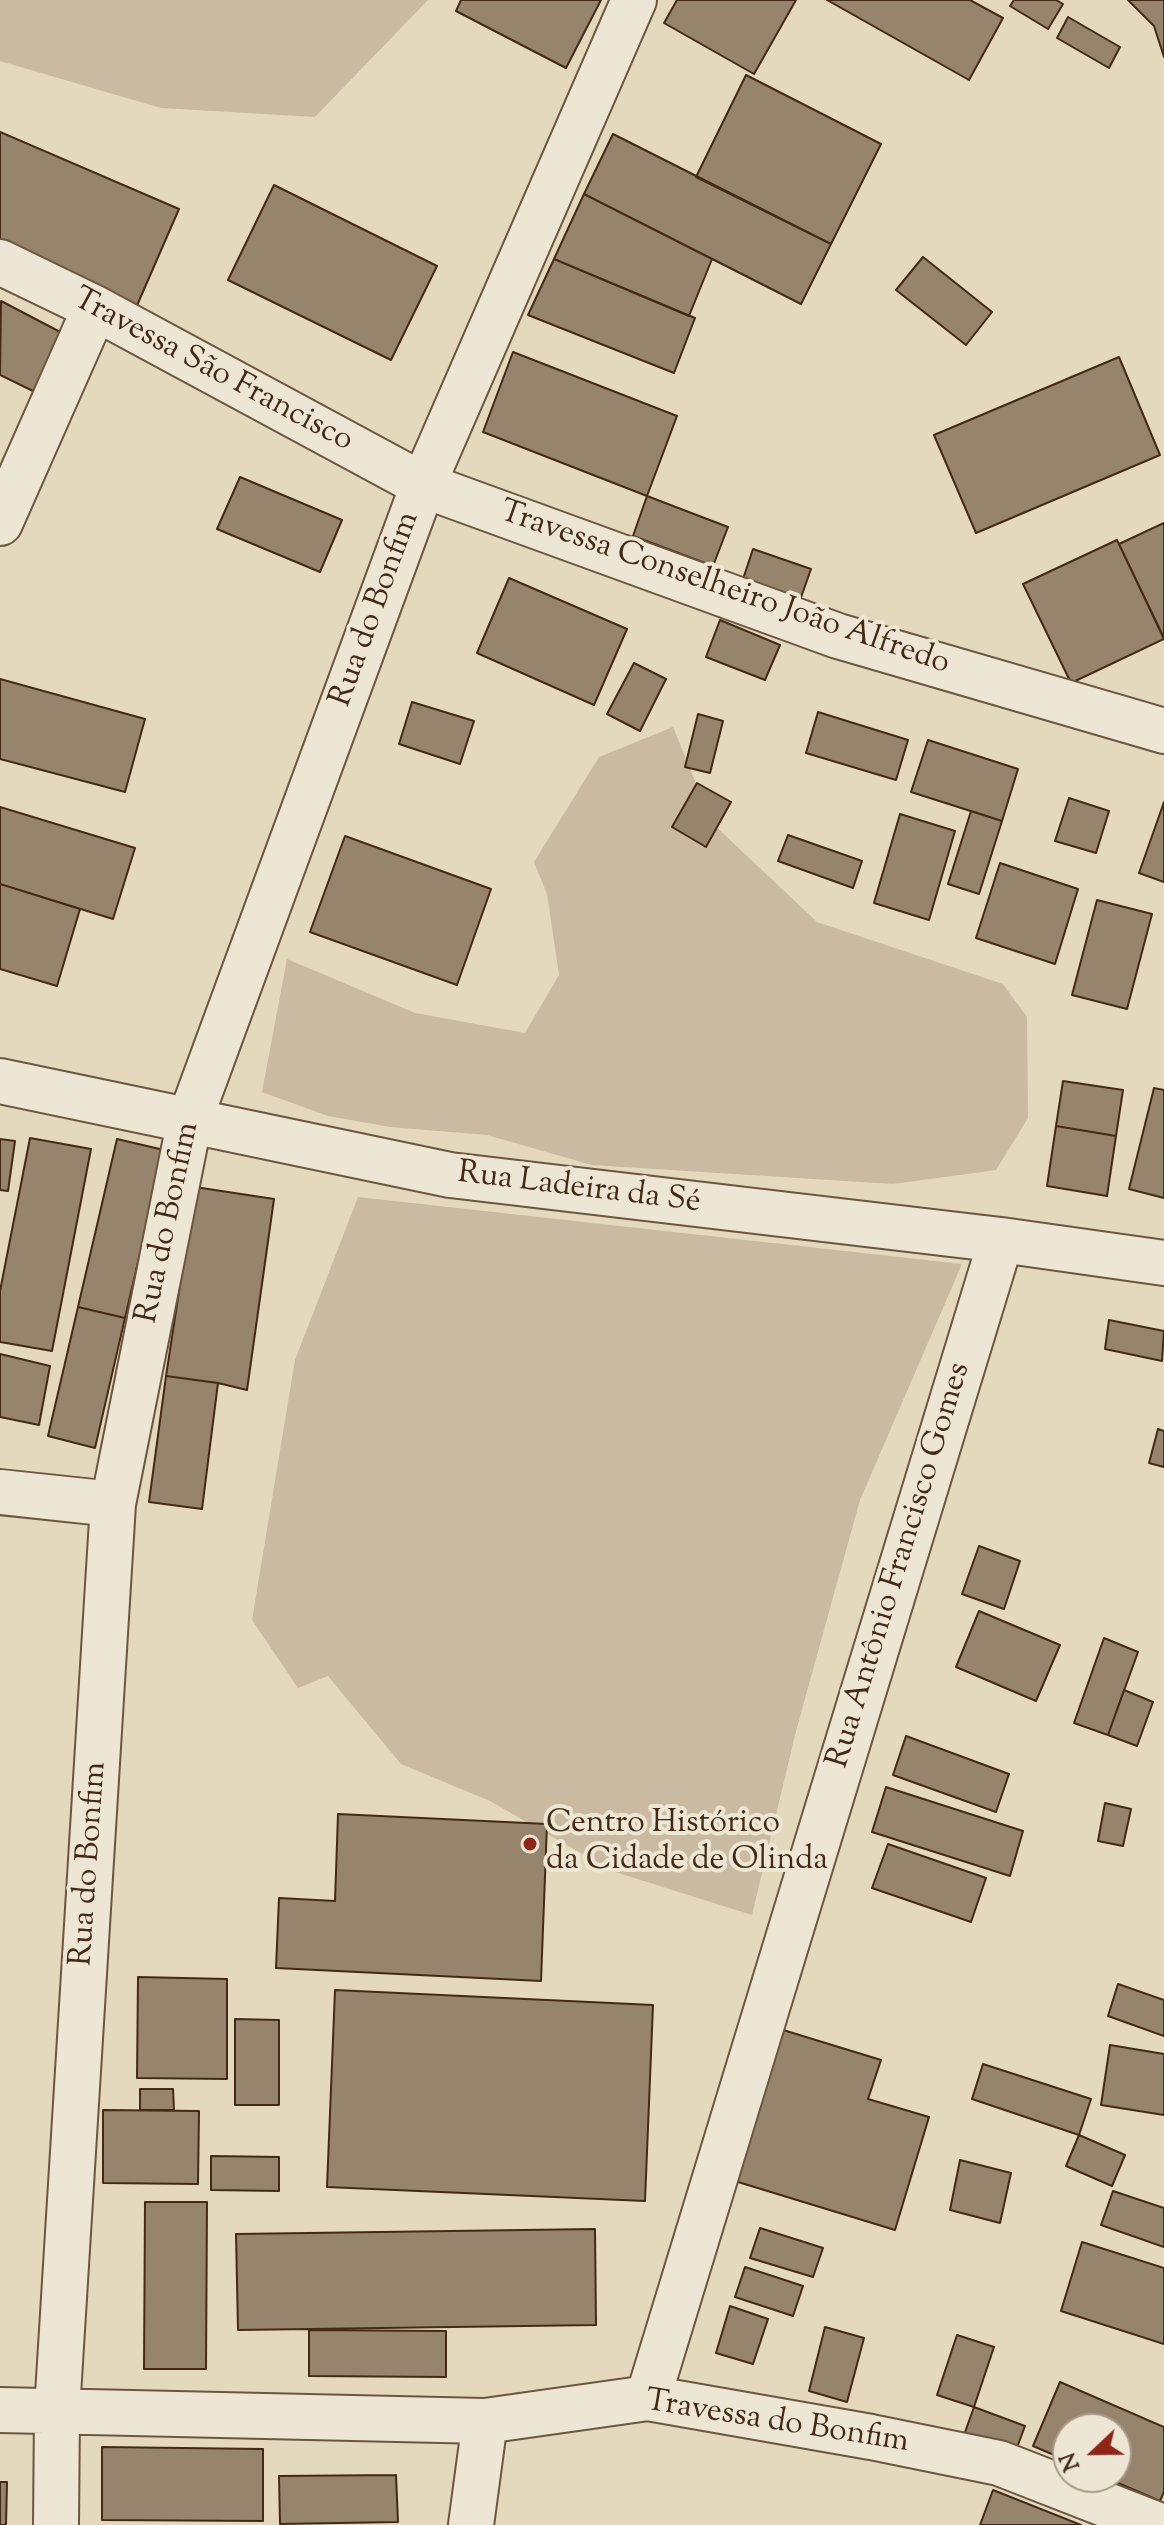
<!DOCTYPE html>
<html>
<head>
<meta charset="utf-8">
<style>
	body { margin:0 }
	#map { position:relative; width:1164px; height:2525px; overflow:hidden; background:#e4d8bd; font-family:"Sorts Mill Goudy",serif }
	canvas { display:block }
	.north { position:absolute; left:1052px; top:2413px; width:80px; height:80px; box-sizing:border-box; background:#ede6d4; border:2px solid #a99b88; border-radius:50%; rotate:248deg; font-size:22px; font-weight:700; line-height:32px; text-align:center; color:#442a16 }
	.north::after { content:''; display:block; margin:auto; width:28px; height:36px; background:#8f2418; clip-path:polygon(50% 0,100% 100%,50% 72%,0 100%) }
</style>
</head>
<body>
<div id="map">
<canvas width="1164" height="2525"></canvas>
<div class="north">N</div>
</div>
<script>
const ctx = document.querySelector('canvas').getContext('2d');
ctx.lineJoin = 'round';
function fill(path, color) {
  ctx.fillStyle = color;
  ctx.fill(path, 'evenodd');
}
function toPath(rows) {
  const path = new Path2D();
  for (const r of rows) {
    path.moveTo(r[0], r[1]);
    for (let i = 2; i < r.length; i += 2) path.lineTo(r[i], r[i + 1]);
  }
  return path;
}
function strokePath(path, color, width, dash) {
  ctx.strokeStyle = color;
  ctx.lineWidth = width;
  ctx.lineCap = dash ? 'butt' : 'round';
  ctx.setLineDash(dash || []);
  ctx.stroke(path);
}
function drawText(font, color, halo, rows, align = 'center') {
  ctx.font = font + ' "Sorts Mill Goudy",serif';
  ctx.lineWidth = 8;
  ctx.setLineDash([]);
  ctx.textBaseline = 'middle';
  ctx.strokeStyle = halo;
  ctx.fillStyle = color;
  for (const [text, x, y, turn = 0] of rows) {
    ctx.save();
    ctx.translate(x, y);
    ctx.rotate((+turn || 0) * Math.PI / 180);
    ctx.textAlign = isNaN(turn) ? turn : align;
    if (halo) ctx.strokeText(text, 0, 0);
    ctx.fillText(text, 0, 0);
    ctx.restore();
  }
}
const green = toPath([
	[0,0,428,0,315,117,161,108,0,61],
	[673,727,712,823,817,922,1003,984,1027,1017,1028,1118,996,1170,893,1184,592,1165,487,1135,390,1127,328,1116,262,1092,287,959,415,1013,525,1033,559,975,547,894,534,862,599,757],
	[358,1197,962,1264,860,1500,796,1731,752,1915,612,1871,490,1801,401,1764,328,1676,298,1688,252,1620,295,1360]
]);
const building = toPath([
	[461,0,601,0,566,68,456,11,461,0],
	[677,0,796,0,754,74,664,23,677,0],
	[827,0,970,0,1003,18,969,80,827,0],
	[1014,0,1056,0,1063,4,1048,29,1010,6,1014,0],
	[1128,0,1164,0,1164,57,1154,26,1128,0],
	[1068,17,1120,47,1109,68,1057,38,1068,17],
	[746,75,881,144,831,244,696,177,746,75],
	[0,132,179,209,135,310,0,253,0,132],
	[613,134,831,244,801,304,584,194,613,134],
	[274,185,437,266,391,360,228,280,274,185],
	[584,194,712,259,689,316,554,259,584,194],
	[923,257,992,312,966,345,896,290,923,257],
	[554,259,695,318,674,373,528,315,554,259],
	[1,301,66,335,37,393,0,375,1,301],
	[513,352,677,416,647,496,483,432,513,352],
	[1119,357,1160,455,976,533,934,435,1119,357],
	[240,477,342,520,320,572,217,529,240,477],
	[647,496,728,527,713,566,633,536,647,496],
	[1164,523,1164,638,1119,544,1164,523],
	[1117,540,1164,639,1071,683,1023,584,1117,540],
	[753,549,811,569,798,606,741,585,753,549],
	[509,578,627,629,594,705,477,653,509,578],
	[720,620,780,645,765,680,706,657,720,620],
	[634,663,666,679,640,731,607,714,634,663],
	[0,679,145,719,125,792,0,759,0,679],
	[412,702,474,721,460,764,399,744,412,702],
	[818,712,908,740,896,780,806,753,818,712],
	[698,714,723,721,710,773,685,767,698,714],
	[928,740,1018,769,1002,821,911,792,928,740],
	[697,783,731,802,706,847,672,827,697,783],
	[1069,798,1109,811,1096,853,1055,841,1069,798],
	[1164,802,1164,882,1139,873,1164,802],
	[0,807,135,848,113,919,0,884,0,807],
	[971,811,1002,821,979,894,948,884,971,811],
	[900,814,955,831,929,920,874,903,900,814],
	[788,835,862,861,853,888,778,861,788,835],
	[345,836,491,889,457,985,310,932,345,836],
	[1000,863,1078,889,1055,964,976,938,1000,863],
	[0,884,80,909,57,986,0,969,0,884],
	[1097,900,1152,914,1127,1009,1072,995,1097,900],
	[1063,1081,1123,1090,1116,1136,1056,1126,1063,1081],
	[1154,1088,1164,1090,1164,1198,1129,1189,1154,1088],
	[1056,1126,1116,1136,1107,1196,1047,1186,1056,1126],
	[30,1138,91,1149,52,1351,0,1342,0,1291,30,1138],
	[0,1139,15,1141,8,1191,0,1190,0,1139],
	[117,1139,164,1150,125,1318,78,1307,117,1139],
	[195,1187,274,1199,247,1390,218,1383,166,1376,195,1187],
	[78,1307,125,1318,95,1448,48,1436,78,1307],
	[1109,1320,1164,1331,1162,1361,1105,1349,1109,1320],
	[0,1354,50,1366,39,1425,0,1417,0,1354],
	[166,1376,218,1383,202,1509,149,1502,166,1376],
	[1158,1429,1164,1431,1164,1467,1149,1463,1158,1429],
	[979,1546,1020,1561,1004,1609,962,1594,979,1546],
	[979,1611,1060,1645,1036,1701,956,1667,979,1611],
	[1104,1638,1138,1652,1108,1735,1074,1723,1104,1638],
	[1124,1690,1153,1702,1137,1746,1108,1735,1124,1690],
	[906,1736,1009,1774,996,1812,893,1775,906,1736],
	[886,1787,1023,1831,1010,1876,872,1832,886,1787],
	[1105,1803,1131,1809,1123,1846,1098,1841,1105,1803],
	[338,1814,547,1824,541,1981,276,1968,279,1898,335,1901,338,1814],
	[888,1844,986,1878,971,1922,872,1888,888,1844],
	[138,1977,227,1979,227,2079,137,2078,138,1977],
	[1118,1984,1164,2000,1164,2036,1108,2016,1118,1984],
	[335,1990,653,2005,645,2201,327,2187,335,1990],
	[235,2019,279,2020,279,2105,235,2105,235,2019],
	[770,2026,881,2060,868,2099,929,2117,895,2230,725,2178,770,2026],
	[1110,2045,1164,2054,1164,2115,1101,2105,1110,2045],
	[983,2064,1091,2099,1079,2135,972,2099,983,2064],
	[140,2089,173,2089,174,2110,140,2110,140,2089],
	[103,2110,199,2111,198,2184,103,2183,103,2110],
	[1079,2135,1125,2155,1112,2186,1066,2166,1079,2135],
	[211,2156,279,2157,279,2191,211,2190,211,2156],
	[960,2160,1011,2173,1000,2223,950,2210,960,2160],
	[1113,2191,1164,2208,1164,2247,1101,2225,1113,2191],
	[145,2202,207,2202,206,2369,144,2369,145,2202],
	[760,2228,823,2248,813,2277,750,2258,760,2228],
	[595,2229,596,2325,238,2330,236,2234,595,2229],
	[1082,2242,1164,2268,1164,2344,1061,2311,1082,2242],
	[745,2267,803,2286,793,2316,735,2297,745,2267],
	[730,2306,768,2319,753,2364,716,2353,730,2306],
	[825,2327,864,2338,847,2402,809,2391,825,2327],
	[309,2330,446,2331,446,2377,309,2376,309,2330],
	[957,2335,994,2347,974,2407,937,2395,957,2335],
	[1060,2382,1164,2427,1164,2492,1160,2501,1104,2477,1116,2477,1116,2429,1068,2429,1068,2461,1033,2446,1060,2382],
	[974,2407,1025,2426,1015,2453,964,2435,974,2407],
	[102,2447,263,2449,263,2521,102,2520,102,2447],
	[396,2475,398,2522,280,2524,279,2476,396,2475],
	[0,2482,7,2482,6,2525,0,2525,0,2482],
	[993,2490,1081,2525,980,2525,993,2490]
]);
const minor = toPath([
	[0,262,95,308,423,485,838,636,1164,731],
	[0,523,95,308],
	[0,1081,450,1175,1001,1240,1164,1263],
	[0,1492,113,1504],
	[648,2398,1001,1240],
	[0,2410,485,2421,648,2398,871,2437,999,2463,1158,2525],
	[56,2525,57,2411,113,1504,190,1119,423,485,634,0],
	[471,2525,485,2421]
]);
const markers = [
	[530,1844,8,"#8f2418"]
];
const streetNames = [
	["Travessa São Francisco",212,372,28],
	["Travessa Conselheiro João Alfredo",724,590,19],
	["Rua do Bonfim",377,610,-70],
	["Rua Ladeira da Sé",579,1190,7],
	["Rua do Bonfim",170,1223,-78],
	["Rua Antônio Francisco Gomes",901,1566,-73],
	["Rua do Bonfim",91,1864,-86],
	["Travessa do Bonfim",777,2424,9]
];
const poiNames = [
	["Centro Histórico",546,1826],
	["da Cidade de Olinda",546,1863]
];
fill(green, '#c9baa1');
fill(building, '#97846d');
strokePath(building, '#442a16', 2);
strokePath(minor, '#6c5640', 48);
strokePath(minor, '#ede6d4', 44);
for (const [x, y, r, color] of markers) {
  const dot = new Path2D();
  dot.arc(x, y, r, 0, 2 * Math.PI);
  ctx.fillStyle = color;
  ctx.fill(dot);
  strokePath(dot, '#ede6d4', 3);
}
drawText('32px', '#442a16', '#ede6d4', streetNames);
drawText('32px', '#442a16', '#ede6d4', poiNames, 'left');
</script>
</body>
</html>
